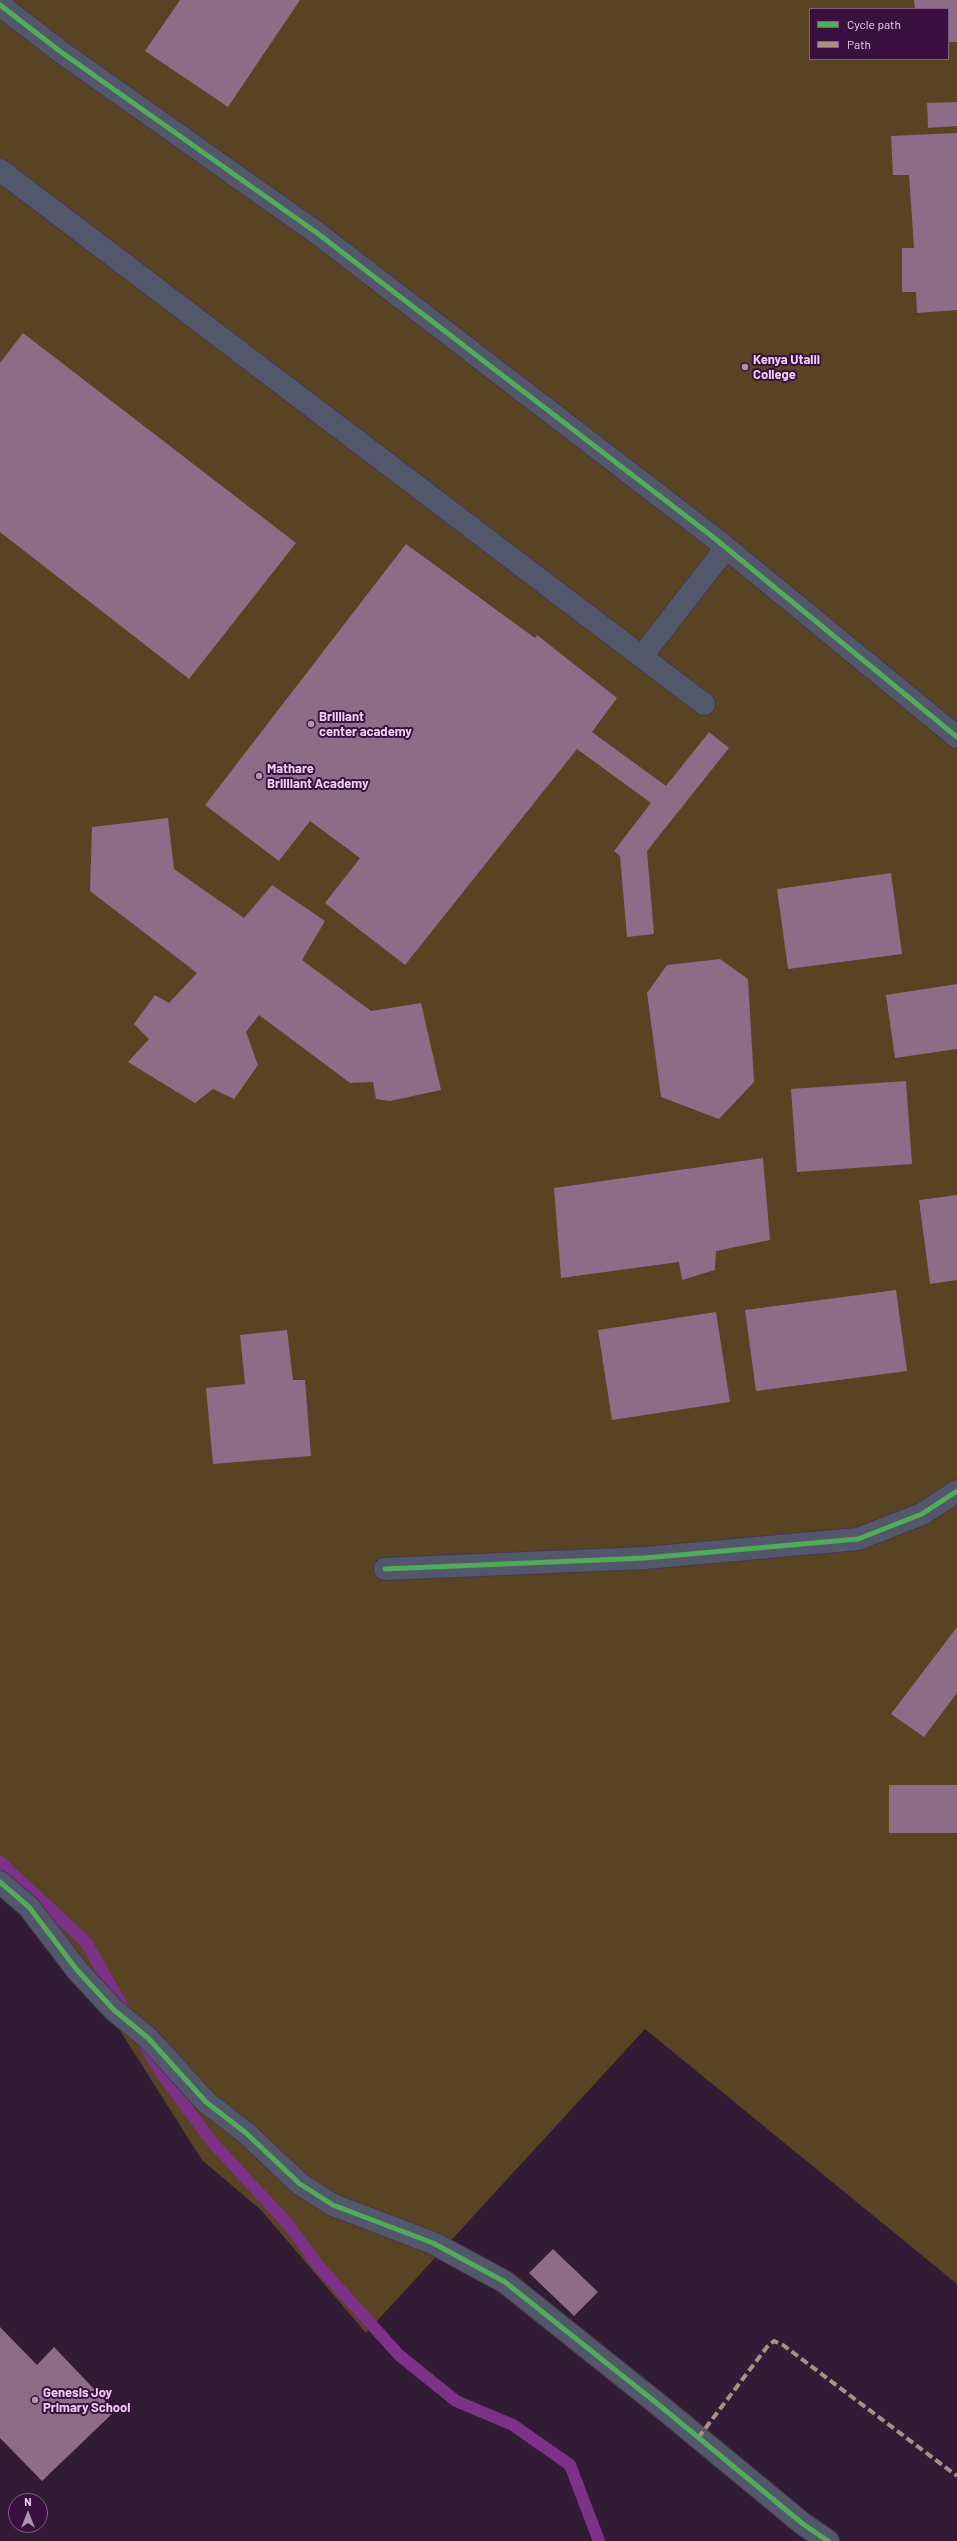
<!DOCTYPE html>
<html>
<head>
<meta charset="utf-8">
<style>
	body { margin:0 }
	#map { position:relative; width:957px; height:2541px; overflow:hidden; background:#321b35; font-family:Barlow,sans-serif }
	canvas { display:block }
	.legend { position:absolute; left:809px; top:8px; width:140px; height:52px; box-sizing:border-box; background:#3a1040; border:1px solid #825e86; margin:0; padding:5px 7px; list-style:none; font-size:12px; color:#edd3f0 }
	.legend li { display:flex; align-items:center; gap:8px; height:20px }
	.legend b { width:20px; border:1px solid #825e86 }
	.north { position:absolute; left:8px; top:2493px; width:40px; height:40px; box-sizing:border-box; background:#3a1040; border:1px solid #825e86; border-radius:50%; rotate:0deg; font-size:11px; font-weight:700; line-height:16px; text-align:center; color:#edd3f0 }
	.north::after { content:''; display:block; margin:auto; width:14px; height:18px; background:#ac93af; clip-path:polygon(50% 0,100% 100%,50% 72%,0 100%) }
</style>
</head>
<body>
<div id="map">
<canvas width="957" height="2541"></canvas>
<ul class="legend">
<li><b style="height:5px;background:#51ab58"></b>Cycle path</li>
<li><b style="height:5px;background:#ac8f84"></b>Path</li>
</ul>
<div class="north">N</div>
</div>
<script>
const ctx = document.querySelector('canvas').getContext('2d');
ctx.lineJoin = 'round';
function fill(path, color) {
  ctx.fillStyle = color;
  ctx.fill(path, 'evenodd');
}
function toPath(rows) {
  const path = new Path2D();
  for (const r of rows) {
    path.moveTo(r[0], r[1]);
    for (let i = 2; i < r.length; i += 2) path.lineTo(r[i], r[i + 1]);
  }
  return path;
}
function strokePath(path, color, width, dash) {
  ctx.strokeStyle = color;
  ctx.lineWidth = width;
  ctx.lineCap = dash ? 'butt' : 'round';
  ctx.setLineDash(dash || []);
  ctx.stroke(path);
}
function drawText(font, color, halo, rows, align = 'center') {
  ctx.font = font + ' Barlow,sans-serif';
  ctx.lineWidth = 4;
  ctx.setLineDash([]);
  ctx.textBaseline = 'middle';
  ctx.strokeStyle = halo;
  ctx.fillStyle = color;
  for (const [text, x, y, turn = 0] of rows) {
    ctx.save();
    ctx.translate(x, y);
    ctx.rotate((+turn || 0) * Math.PI / 180);
    ctx.textAlign = isNaN(turn) ? turn : align;
    if (halo) ctx.strokeText(text, 0, 0);
    ctx.fillText(text, 0, 0);
    ctx.restore();
  }
}
const green = toPath([
	[0,0,957,0,957,2284,645,2029,366,2333,261,2210,202,2160,71,1953,0,1889],
	[810,9,948,9,948,59,810,59]
]);
const stream = toPath([
	[0,1862,86,1942,125,2011],
	[145,2046,163,2076,212,2142,288,2224,317,2264,399,2355,456,2401,513,2425,570,2465,599,2541]
]);
const building = toPath([
	[180,0,300,0,228,107,145,51],
	[914,0,957,0,957,42,948,42,948,9,915,9],
	[957,102,957,126,928,128,927,103],
	[957,133,957,310,917,313,916,292,902,292,902,248,914,248,909,175,893,175,891,136],
	[23,333,296,543,189,679,0,532,0,363],
	[406,544,535,638,537,635,617,698,592,732,666,786,709,732,729,748,647,851,654,934,627,937,620,856,614,851,651,803,577,749,405,965,325,903,360,858,310,821,279,861,205,805],
	[168,818,174,869,244,918,272,885,325,921,302,960,371,1011,421,1003,441,1090,390,1101,376,1099,373,1082,350,1083,259,1015,246,1032,258,1065,234,1099,213,1089,195,1103,128,1062,149,1039,134,1024,155,995,169,1003,197,973,90,891,92,827],
	[891,873,902,954,788,969,777,889],
	[720,959,748,979,754,1082,719,1119,661,1097,647,993,667,965],
	[957,984,957,1049,895,1058,886,995],
	[906,1081,912,1164,797,1172,791,1089],
	[763,1158,770,1240,716,1251,715,1270,682,1280,679,1262,561,1278,554,1188],
	[957,1195,957,1280,930,1284,919,1200],
	[896,1290,907,1371,756,1391,745,1310],
	[716,1312,730,1402,612,1420,598,1330],
	[287,1330,293,1380,305,1380,311,1456,213,1464,206,1388,245,1384,240,1335],
	[957,1627,957,1693,924,1737,891,1714],
	[889,1785,957,1785,957,1833,889,1833],
	[553,2249,598,2292,574,2316,529,2273],
	[0,2327,37,2365,54,2347,115,2411,42,2481,0,2438]
]);
const minor = toPath([
	[0,5,61,52,317,233,713,537,957,737],
	[0,170,704,704],
	[642,656,726,548],
	[385,1569,645,1558,858,1539,922,1514,957,1491],
	[0,1882,29,1907,77,1970,114,2010,148,2038,206,2102,246,2133,300,2184,333,2205,433,2243,505,2282,659,2405,803,2524,828,2541]
]);
const quiet = toPath([
	[698,2438,767,2347,774,2341,783,2345,957,2476]
]);
const cycleway = toPath([
	[0,5,61,52,317,233,713,537,957,737],
	[385,1569,645,1558,858,1539,922,1514,957,1491],
	[0,1882,29,1907,77,1970,114,2010,148,2038,206,2102,246,2133,300,2184,333,2205,433,2243,505,2282,659,2405,803,2524,828,2541]
]);
const markers = [
	[745,367,4,"#ac93af"],
	[311,724,4,"#ac93af"],
	[259,776,4,"#ac93af"],
	[35,2400,4,"#ac93af"]
];
const poiNames = [
	["Kenya Utalii",753,360],
	["College",753,375],
	["Brilliant",319,717],
	["center academy",319,732],
	["Mathare",267,769],
	["Brilliant Academy",267,784],
	["Genesis Joy",43,2393],
	["Primary School",43,2408]
];
fill(green, '#584323');
strokePath(stream, '#7d3188', 12);
fill(building, '#8c6c86');
strokePath(minor, '#4a374d', 24);
strokePath(minor, '#52576c', 22);
strokePath(quiet, '#ac8f84', 4, [8, 4]);
strokePath(cycleway, '#51ab58', 5);
for (const [x, y, r, color] of markers) {
  const dot = new Path2D();
  dot.arc(x, y, r, 0, 2 * Math.PI);
  ctx.fillStyle = color;
  ctx.fill(dot);
  strokePath(dot, '#3a1040', 1.5);
}
drawText('bold 13px', '#edd3f0', '#3a1040', poiNames, 'left');
</script>
</body>
</html>
